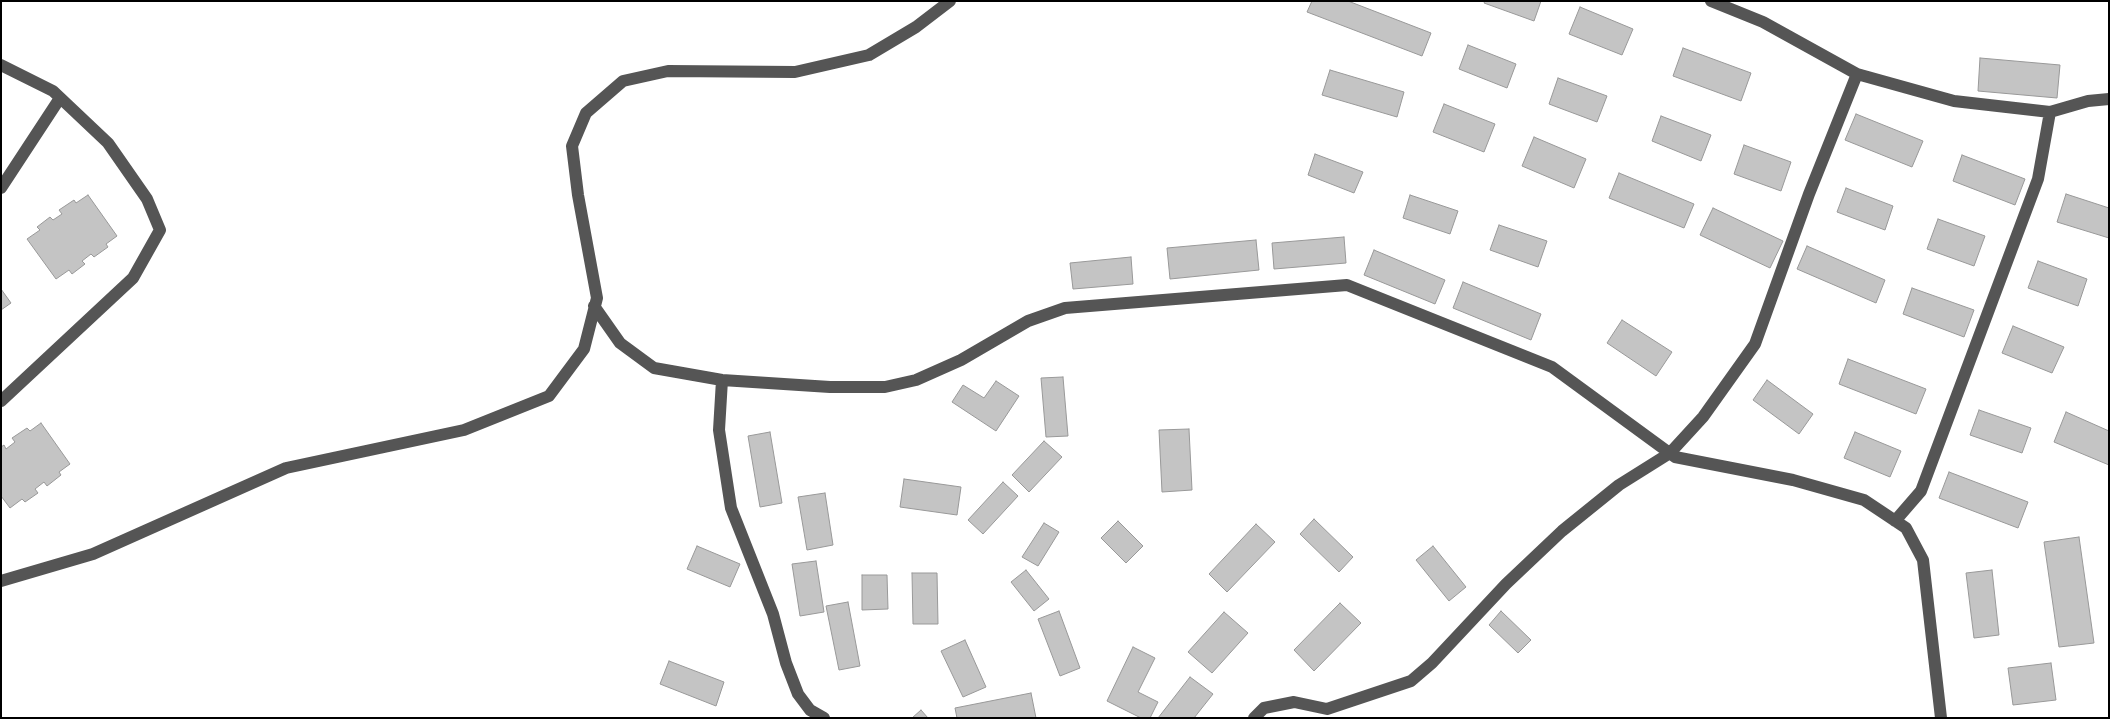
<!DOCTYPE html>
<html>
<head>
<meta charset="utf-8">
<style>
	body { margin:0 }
	#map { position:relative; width:2110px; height:719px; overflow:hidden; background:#fff; font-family:"Fira Sans",sans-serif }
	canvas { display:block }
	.frame { position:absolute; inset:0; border:2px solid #000; pointer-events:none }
</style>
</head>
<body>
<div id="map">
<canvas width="2110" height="719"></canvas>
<div class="frame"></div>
</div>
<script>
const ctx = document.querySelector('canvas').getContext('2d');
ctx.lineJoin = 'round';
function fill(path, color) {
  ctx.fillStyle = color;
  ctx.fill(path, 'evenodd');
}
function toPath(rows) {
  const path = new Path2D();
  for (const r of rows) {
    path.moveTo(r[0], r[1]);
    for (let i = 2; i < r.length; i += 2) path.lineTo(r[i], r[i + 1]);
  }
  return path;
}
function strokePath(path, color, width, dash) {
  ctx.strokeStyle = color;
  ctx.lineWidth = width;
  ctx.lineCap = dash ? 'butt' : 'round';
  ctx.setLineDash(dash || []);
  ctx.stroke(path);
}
const building = toPath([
	[1312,1,1348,1,1431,33,1422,56,1307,12,1312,1],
	[1485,1,1541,1,1534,21,1484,3,1485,1],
	[1580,7,1633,29,1622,55,1569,34,1580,7],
	[1468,45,1516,64,1507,88,1459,69,1468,45],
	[1683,48,1751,73,1741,101,1673,76,1683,48],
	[1980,58,2060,65,2057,98,1978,91,1980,58],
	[1330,70,1404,92,1397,117,1322,95,1330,70],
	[1558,78,1607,96,1597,122,1549,104,1558,78],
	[1444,104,1495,124,1484,152,1433,132,1444,104],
	[1856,114,1923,141,1912,167,1845,140,1856,114],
	[1661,116,1711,135,1701,161,1652,141,1661,116],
	[1534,137,1586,159,1574,188,1522,166,1534,137],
	[1744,145,1791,162,1781,191,1734,174,1744,145],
	[1315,154,1363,172,1354,193,1308,175,1315,154],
	[1962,155,2025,179,2015,205,1953,181,1962,155],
	[1619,173,1694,204,1684,228,1609,198,1619,173],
	[1846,188,1893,206,1885,230,1837,212,1846,188],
	[2066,194,2109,208,2109,238,2057,222,2066,194],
	[88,195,117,236,106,244,108,247,94,257,91,254,82,261,85,264,72,274,69,270,56,279,27,239,40,230,37,227,50,217,53,220,62,214,59,210,74,200,76,203,88,195],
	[1410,195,1458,211,1450,234,1403,218,1410,195],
	[1713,208,1783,241,1770,268,1700,235,1713,208],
	[1938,219,1985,236,1974,266,1927,249,1938,219],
	[1499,225,1547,241,1538,267,1490,250,1499,225],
	[1344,237,1346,263,1274,269,1272,243,1344,237],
	[1256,240,1259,270,1170,279,1167,248,1256,240],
	[1807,246,1885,280,1876,303,1797,269,1807,246],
	[1374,250,1445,280,1435,304,1364,275,1374,250],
	[1131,257,1133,284,1073,289,1070,263,1131,257],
	[2038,261,2087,279,2078,306,2028,288,2038,261],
	[1463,282,1541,314,1531,340,1453,308,1463,282],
	[1912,288,1974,310,1964,337,1903,314,1912,288],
	[1,289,11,303,1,310,1,289],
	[1622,320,1672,352,1656,376,1607,343,1622,320],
	[2013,326,2064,347,2052,373,2002,353,2013,326],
	[1848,359,1926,389,1916,414,1839,384,1848,359],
	[1063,377,1068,436,1046,437,1041,378,1063,377],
	[1767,380,1813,414,1799,434,1753,400,1767,380],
	[996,381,1019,396,996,431,952,402,963,385,984,398,996,381],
	[1979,410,2031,428,2022,453,1970,435,1979,410],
	[2066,412,2109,431,2109,465,2054,442,2066,412],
	[41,423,70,464,59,472,61,475,47,486,44,482,35,489,38,493,25,502,22,499,10,508,1,496,1,447,4,445,6,449,15,442,12,438,27,428,30,431,41,423],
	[1189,429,1192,490,1162,492,1159,430,1189,429],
	[770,432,782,503,760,507,748,436,770,432],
	[1855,432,1901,451,1890,477,1844,458,1855,432],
	[1044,441,1062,457,1029,492,1012,475,1044,441],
	[1949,472,2028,502,2018,528,1939,498,1949,472],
	[904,479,961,487,957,515,900,507,904,479],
	[1003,482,1018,496,983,534,968,520,1003,482],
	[825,493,833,545,807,550,798,497,825,493],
	[1314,519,1353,557,1339,572,1300,534,1314,519],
	[1118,521,1143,546,1126,563,1101,538,1118,521],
	[1044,523,1059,532,1038,566,1022,557,1044,523],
	[1256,524,1275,542,1227,592,1209,574,1256,524],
	[2079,537,2094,643,2059,647,2044,542,2079,537],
	[697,546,740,564,730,587,687,569,697,546],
	[1433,546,1466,587,1449,601,1416,560,1433,546],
	[816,561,824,612,800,616,792,564,816,561],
	[1026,570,1049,599,1034,611,1011,582,1026,570],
	[1992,570,1999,635,1974,638,1966,573,1992,570],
	[912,573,937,573,938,624,913,624,912,573],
	[862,575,887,575,888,609,862,610,862,575],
	[848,602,860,666,839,670,826,606,848,602],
	[1340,603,1361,623,1314,671,1294,650,1340,603],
	[1059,611,1080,668,1060,676,1038,619,1059,611],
	[1501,611,1531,640,1518,653,1489,625,1501,611],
	[1224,612,1248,633,1212,673,1188,652,1224,612],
	[965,640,986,687,963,697,941,651,965,640],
	[1133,647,1155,658,1138,692,1158,702,1150,718,1141,718,1107,701,1133,647],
	[669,661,724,682,716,706,660,684,669,661],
	[2051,663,2056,700,2013,705,2008,668,2051,663],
	[1190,677,1213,694,1194,718,1158,718,1190,677],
	[1031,693,1036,718,957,718,955,708,1031,693],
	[921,710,928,718,912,718,921,710]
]);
const minor = toPath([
	[1711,1,1763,22,1857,74,1954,101,2050,112,2088,101,2109,99],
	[1,65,53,91,108,143,147,199,160,230,133,278,1,401],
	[1,188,60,98],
	[594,306,620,343,654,368,722,380,830,387,885,387,916,380,961,360,1028,321,1065,308,1347,285,1552,367,1675,457,1793,480,1864,500,1906,528,1923,560,1941,718],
	[722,380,719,430,731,508,773,614,786,663,798,694,810,710,824,718],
	[1895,521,1921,491,2038,179,2050,112],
	[1,581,93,554,286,468,464,430,549,396,584,349,597,298,578,195,572,146,586,113,623,81,668,71,795,72,869,55,916,27,950,1],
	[1254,718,1264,708,1294,702,1327,709,1411,681,1432,663,1506,584,1562,531,1619,485,1670,453,1703,417,1755,344,1809,194,1857,74]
]);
fill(building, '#c4c4c4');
strokePath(building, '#999', 1);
strokePath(minor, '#555', 12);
</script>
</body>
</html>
